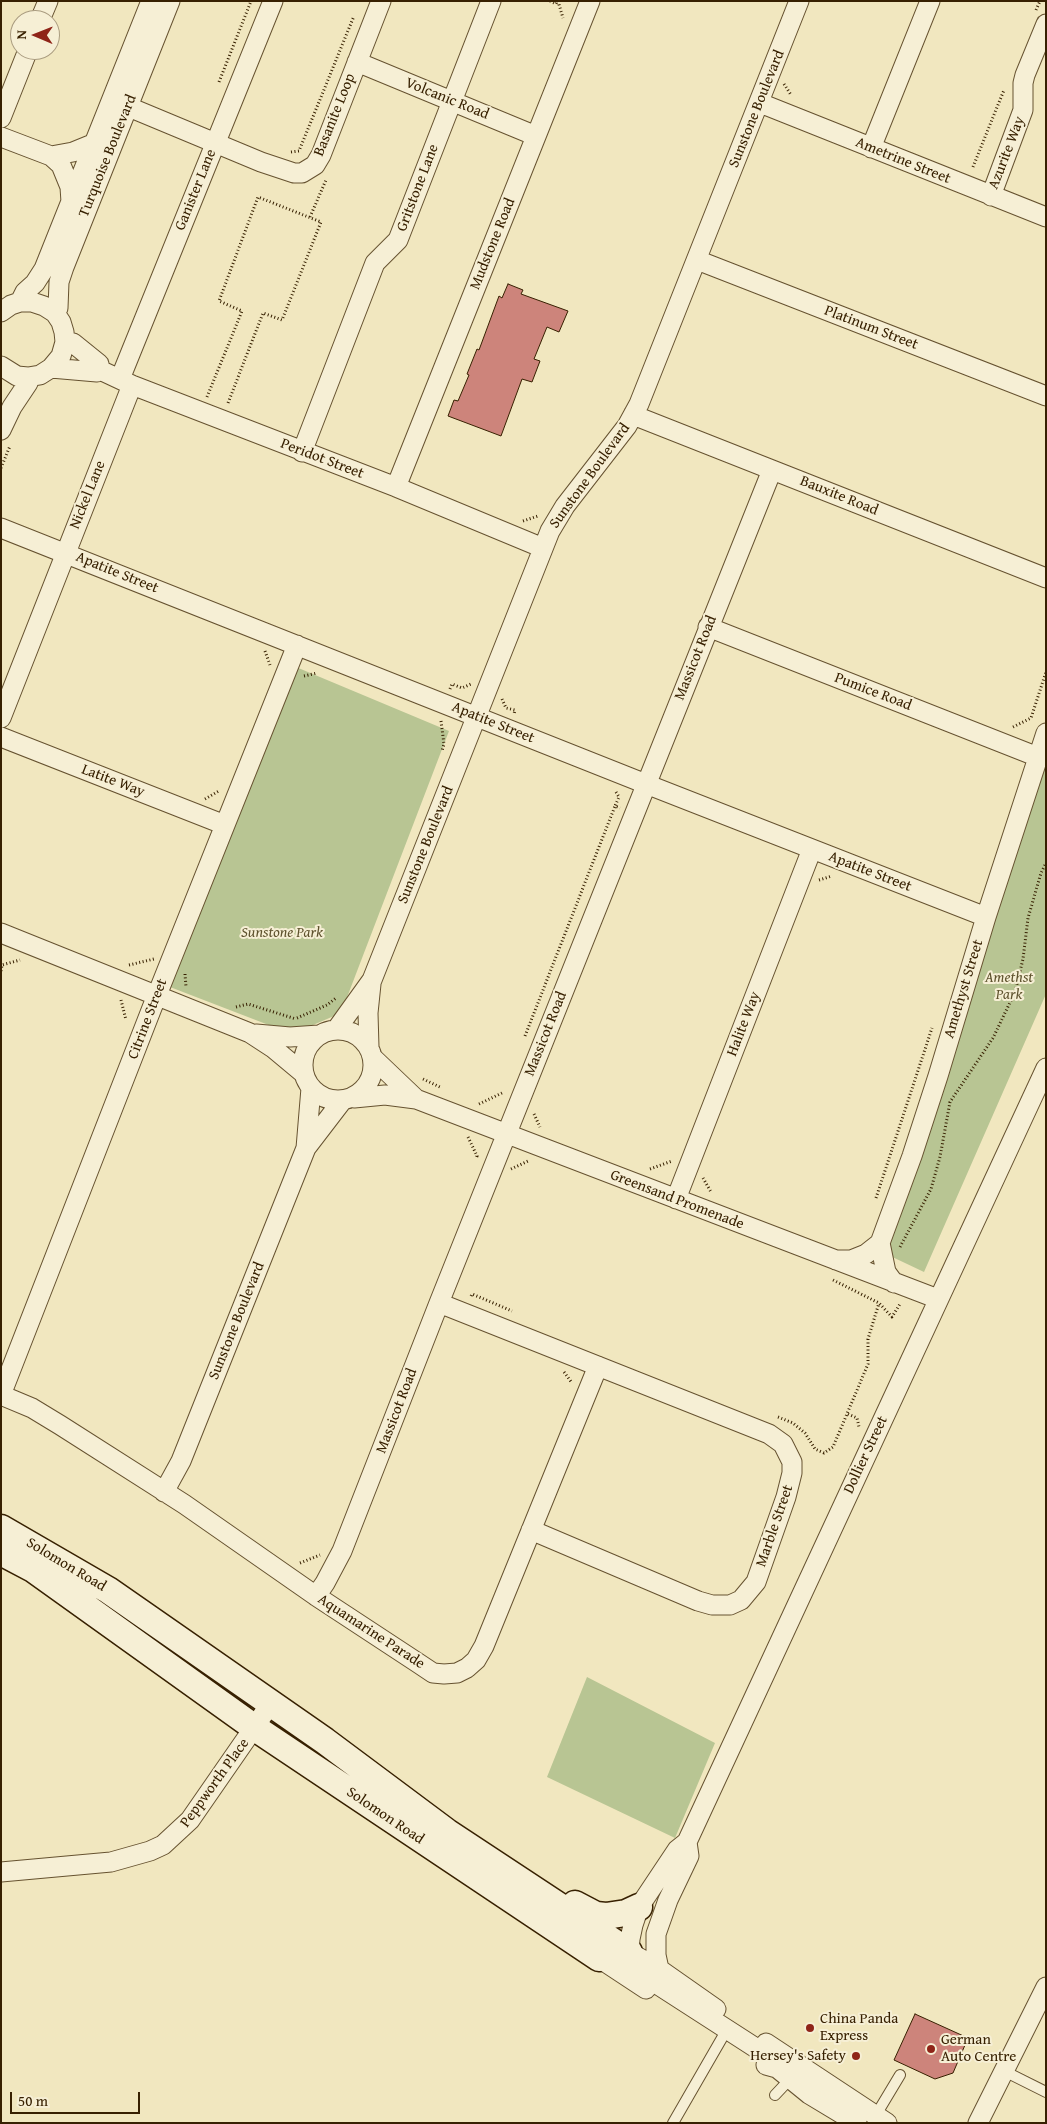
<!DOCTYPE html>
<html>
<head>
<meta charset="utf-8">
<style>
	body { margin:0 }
	#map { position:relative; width:1047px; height:2124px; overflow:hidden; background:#f1e7bf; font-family:"Gentium Book Plus",serif }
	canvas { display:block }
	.frame { position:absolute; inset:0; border:2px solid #372001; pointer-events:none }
	.north { position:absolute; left:10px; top:10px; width:50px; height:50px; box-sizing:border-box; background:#f6efd5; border:1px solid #aa9c80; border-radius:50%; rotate:271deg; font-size:14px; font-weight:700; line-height:20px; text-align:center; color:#372001 }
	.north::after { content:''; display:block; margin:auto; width:18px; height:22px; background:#8f2418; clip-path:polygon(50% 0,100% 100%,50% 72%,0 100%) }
	.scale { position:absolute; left:10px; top:2092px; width:130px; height:22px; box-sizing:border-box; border:2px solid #372001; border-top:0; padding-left:6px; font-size:15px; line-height:18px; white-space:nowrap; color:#372001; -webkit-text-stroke:4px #f6efd5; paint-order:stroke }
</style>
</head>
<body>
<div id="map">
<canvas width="1047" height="2124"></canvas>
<div class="frame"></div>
<div class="north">N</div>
<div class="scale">50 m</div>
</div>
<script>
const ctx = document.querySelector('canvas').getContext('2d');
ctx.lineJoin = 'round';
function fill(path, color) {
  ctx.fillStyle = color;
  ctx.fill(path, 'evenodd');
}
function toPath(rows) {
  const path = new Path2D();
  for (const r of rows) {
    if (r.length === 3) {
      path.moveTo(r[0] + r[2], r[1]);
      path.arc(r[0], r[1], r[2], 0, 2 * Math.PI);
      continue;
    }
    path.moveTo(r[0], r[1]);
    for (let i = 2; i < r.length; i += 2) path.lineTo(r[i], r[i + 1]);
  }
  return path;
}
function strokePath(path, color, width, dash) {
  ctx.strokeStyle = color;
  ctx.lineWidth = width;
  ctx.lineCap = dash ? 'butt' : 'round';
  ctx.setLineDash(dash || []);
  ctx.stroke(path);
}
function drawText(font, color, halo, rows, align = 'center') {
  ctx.font = font + ' "Gentium Book Plus",serif';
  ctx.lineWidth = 4;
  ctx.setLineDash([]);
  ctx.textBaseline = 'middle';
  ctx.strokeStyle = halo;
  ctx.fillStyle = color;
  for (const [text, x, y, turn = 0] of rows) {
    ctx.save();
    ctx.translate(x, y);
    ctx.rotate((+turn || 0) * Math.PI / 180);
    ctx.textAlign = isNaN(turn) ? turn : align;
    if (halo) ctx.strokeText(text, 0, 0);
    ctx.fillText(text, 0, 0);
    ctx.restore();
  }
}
const green = toPath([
	[296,667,449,731,341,1013,292,1034,170,987],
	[1046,745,1046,994,924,1272,886,1254],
	[587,1677,715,1743,675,1838,547,1777]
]);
const building = toPath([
	[508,284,523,290,521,294,568,311,559,332,547,327,534,359,540,361,532,382,522,379,501,436,448,416,454,400,458,401,469,375,467,374,477,349,479,350,499,296,502,298,508,284],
	[915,2014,968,2038,953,2073,935,2079,894,2060,915,2014]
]);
const path = toPath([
	[550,1,556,4,557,2],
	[558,1,563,18],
	[1036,10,1040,1],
	[219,82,251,1],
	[784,84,791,95],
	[291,152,299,151,354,16],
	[973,167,1004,90],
	[310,217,326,180],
	[207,397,242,311,219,301,258,197,321,222,282,320,263,313,228,403],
	[1,468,10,446],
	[523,521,538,516],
	[265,651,270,665],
	[304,676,317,673],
	[450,689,452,684,462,688,471,684],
	[502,699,506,708,515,710,514,714],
	[441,721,444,744,442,751],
	[1013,727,1031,718,1046,672],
	[616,792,619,797,615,806,620,808],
	[205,799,219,791],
	[819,880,832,876],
	[129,965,154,959],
	[1,971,2,965,20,960],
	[185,974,186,987],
	[121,1000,126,1020],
	[236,1007,248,1004,296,1019],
	[297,1018,327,1005,336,998],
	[525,1036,615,806],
	[423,1079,442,1088],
	[479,1104,502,1093],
	[534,1114,540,1127],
	[468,1137,477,1156,476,1159],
	[511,1169,528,1161],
	[650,1169,672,1161],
	[703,1178,711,1192],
	[876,1198,932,1028],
	[900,1247,931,1189,940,1157,950,1102,993,1038,1015,992,1023,959,1028,918,1041,873,1046,863],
	[833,1280,879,1303,892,1317,900,1304],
	[471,1296,472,1294,512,1311],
	[564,1372,572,1383],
	[848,1414,857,1418,859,1427],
	[778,1417,793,1423,805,1433,815,1449,824,1453,833,1447,868,1364,868,1339,879,1303],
	[300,1563,320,1555]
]);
const service = toPath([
	[1004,2071,1046,2092],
	[775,2095,791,2078],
	[876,2115,900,2075],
	[673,2123,722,2038]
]);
const minor = toPath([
	[40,20,48,1],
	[357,62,536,136],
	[112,100,261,162,294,173,302,173,315,165,321,155,381,1],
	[760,103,1046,217],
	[1,118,28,50],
	[1,137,51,156,61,165,70,187,71,202],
	[871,148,930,1],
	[51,156,73,152,95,143],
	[991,196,1023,110,1023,83,1025,75,1046,24],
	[697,260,1046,396],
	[20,302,25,292,35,283,44,269,151,1],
	[1,312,11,305,20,302,32,302,44,306,55,313,61,322,64,332,65,342,61,356,51,368,40,375,28,377,17,376,1,366],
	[55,313,58,308,59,282,64,267,170,1],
	[65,342,73,343,99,364,100,370],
	[51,368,97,372,100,370,132,385,396,487,543,548],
	[120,379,273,1],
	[633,415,1046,578],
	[1,430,12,407,28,383,28,377],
	[302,452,375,263,398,240,491,1],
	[396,487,590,1],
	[1,528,646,784,986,917],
	[708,627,1038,757],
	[1,718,132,385],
	[1,737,225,825],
	[1,933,250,1033,273,1048,303,1073],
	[338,1065,35],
	[336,1030,372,980,550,531,565,506,627,426,639,404,799,1],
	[256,1034,290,1037,319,1035],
	[369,1047,368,1013,371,984],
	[373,1058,416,1099],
	[354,1098,385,1095,416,1099,938,1299],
	[306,1148,342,1101],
	[676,1199,812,849],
	[880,1243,912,1156,938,1076,986,917,1046,733],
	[836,1260,851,1260,866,1254,880,1243,886,1272,894,1283],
	[439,1303,769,1434,783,1444,792,1462,792,1473,786,1497,756,1582,741,1600,730,1605,712,1605,698,1601,531,1530],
	[1,1395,32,1408,60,1425,184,1504,316,1596,418,1663,433,1673,444,1674,457,1673,467,1668,476,1660,484,1646,598,1366],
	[1,1395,157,995,297,645],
	[164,1492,181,1461,306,1148,311,1088],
	[316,1596,325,1583,342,1551,439,1303,772,470],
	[1,1872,111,1862,150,1851,163,1845,190,1820,271,1703],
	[631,1953,659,1969,716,2009],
	[599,1958,646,1989],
	[659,1969,656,1955,656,1934,668,1900,689,1856,687,1842],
	[766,2043,887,2123],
	[766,2065,777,2068,809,2094,857,2123],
	[777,2068,774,2061,759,2050,652,1981,636,1969,629,1955,630,1939,633,1925,639,1907,677,1850,687,1842,1046,1068],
	[978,2123,1046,1987]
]);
const secondary = toPath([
	[1,1528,108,1590,325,1741,447,1832,629,1952],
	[1,1552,33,1569,255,1728,599,1958],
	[575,1904,596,1915,606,1916,626,1913,639,1907]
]);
const markers = [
	[810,2028,5,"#8f2418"],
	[931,2049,5,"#8f2418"],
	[856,2056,5,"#8f2418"]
];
const streetNames = [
	["Volcanic Road",447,99,22],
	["Sunstone Boulevard",757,109,-68],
	["Basanite Loop",335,115,-68],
	["Azurite Way",1007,153,-69],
	["Turquoise Boulevard",108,156,-68],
	["Ametrine Street",903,161,22],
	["Gritstone Lane",418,188,-69],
	["Ganister Lane",196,190,-68],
	["Mudstone Road",493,244,-68],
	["Platinum Street",871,328,21],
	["Peridot Street",322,459,21],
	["Sunstone Boulevard",590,476,-54],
	["Nickel Lane",88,495,-68],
	["Bauxite Road",839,496,22],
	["Apatite Street",117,573,22],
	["Massicot Road",696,658,-68],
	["Pumice Road",873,692,21],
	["Apatite Street",493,723,22],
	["Latite Way",113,781,21],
	["Sunstone Boulevard",426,845,-68],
	["Apatite Street",870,872,21],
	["Amethyst Street",964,989,-73],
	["Citrine Street",148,1019,-69],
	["Halite Way",744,1024,-69],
	["Massicot Road",546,1034,-68],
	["Greensand Promenade",677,1200,21],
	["Sunstone Boulevard",237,1321,-68],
	["Massicot Road",397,1411,-69],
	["Dollier Street",866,1455,-65],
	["Marble Street",775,1526,-71],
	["Solomon Road",66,1565,31],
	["Aquamarine Parade",371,1632,33],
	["Peppworth Place",215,1783,-54],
	["Solomon Road",385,1816,34]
];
const parkNames = [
	["Sunstone Park",282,933],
	["Amethst",1009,978],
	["Park",1009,995]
];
const poiNames = [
	["China Panda",820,2019],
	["Express",820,2036],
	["German",941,2040],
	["Auto Centre",941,2057],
	["Hersey's Safety",846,2056,"right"]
];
fill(green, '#b8c593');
fill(building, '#cd847b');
strokePath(building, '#372001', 1);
strokePath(service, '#665230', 12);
strokePath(minor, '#665230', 21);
strokePath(secondary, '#372001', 29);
strokePath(path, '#372001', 3, [1, 2.5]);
strokePath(service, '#f6efd5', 10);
strokePath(minor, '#f6efd5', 19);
strokePath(secondary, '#f6efd5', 26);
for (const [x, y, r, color] of markers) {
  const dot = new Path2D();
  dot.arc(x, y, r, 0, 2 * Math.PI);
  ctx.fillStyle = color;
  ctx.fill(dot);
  strokePath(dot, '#f6efd5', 2);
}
drawText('15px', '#372001', '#f6efd5', streetNames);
drawText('italic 15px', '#5e522d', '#f6efd5', parkNames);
drawText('15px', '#372001', '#f6efd5', poiNames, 'left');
</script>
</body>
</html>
